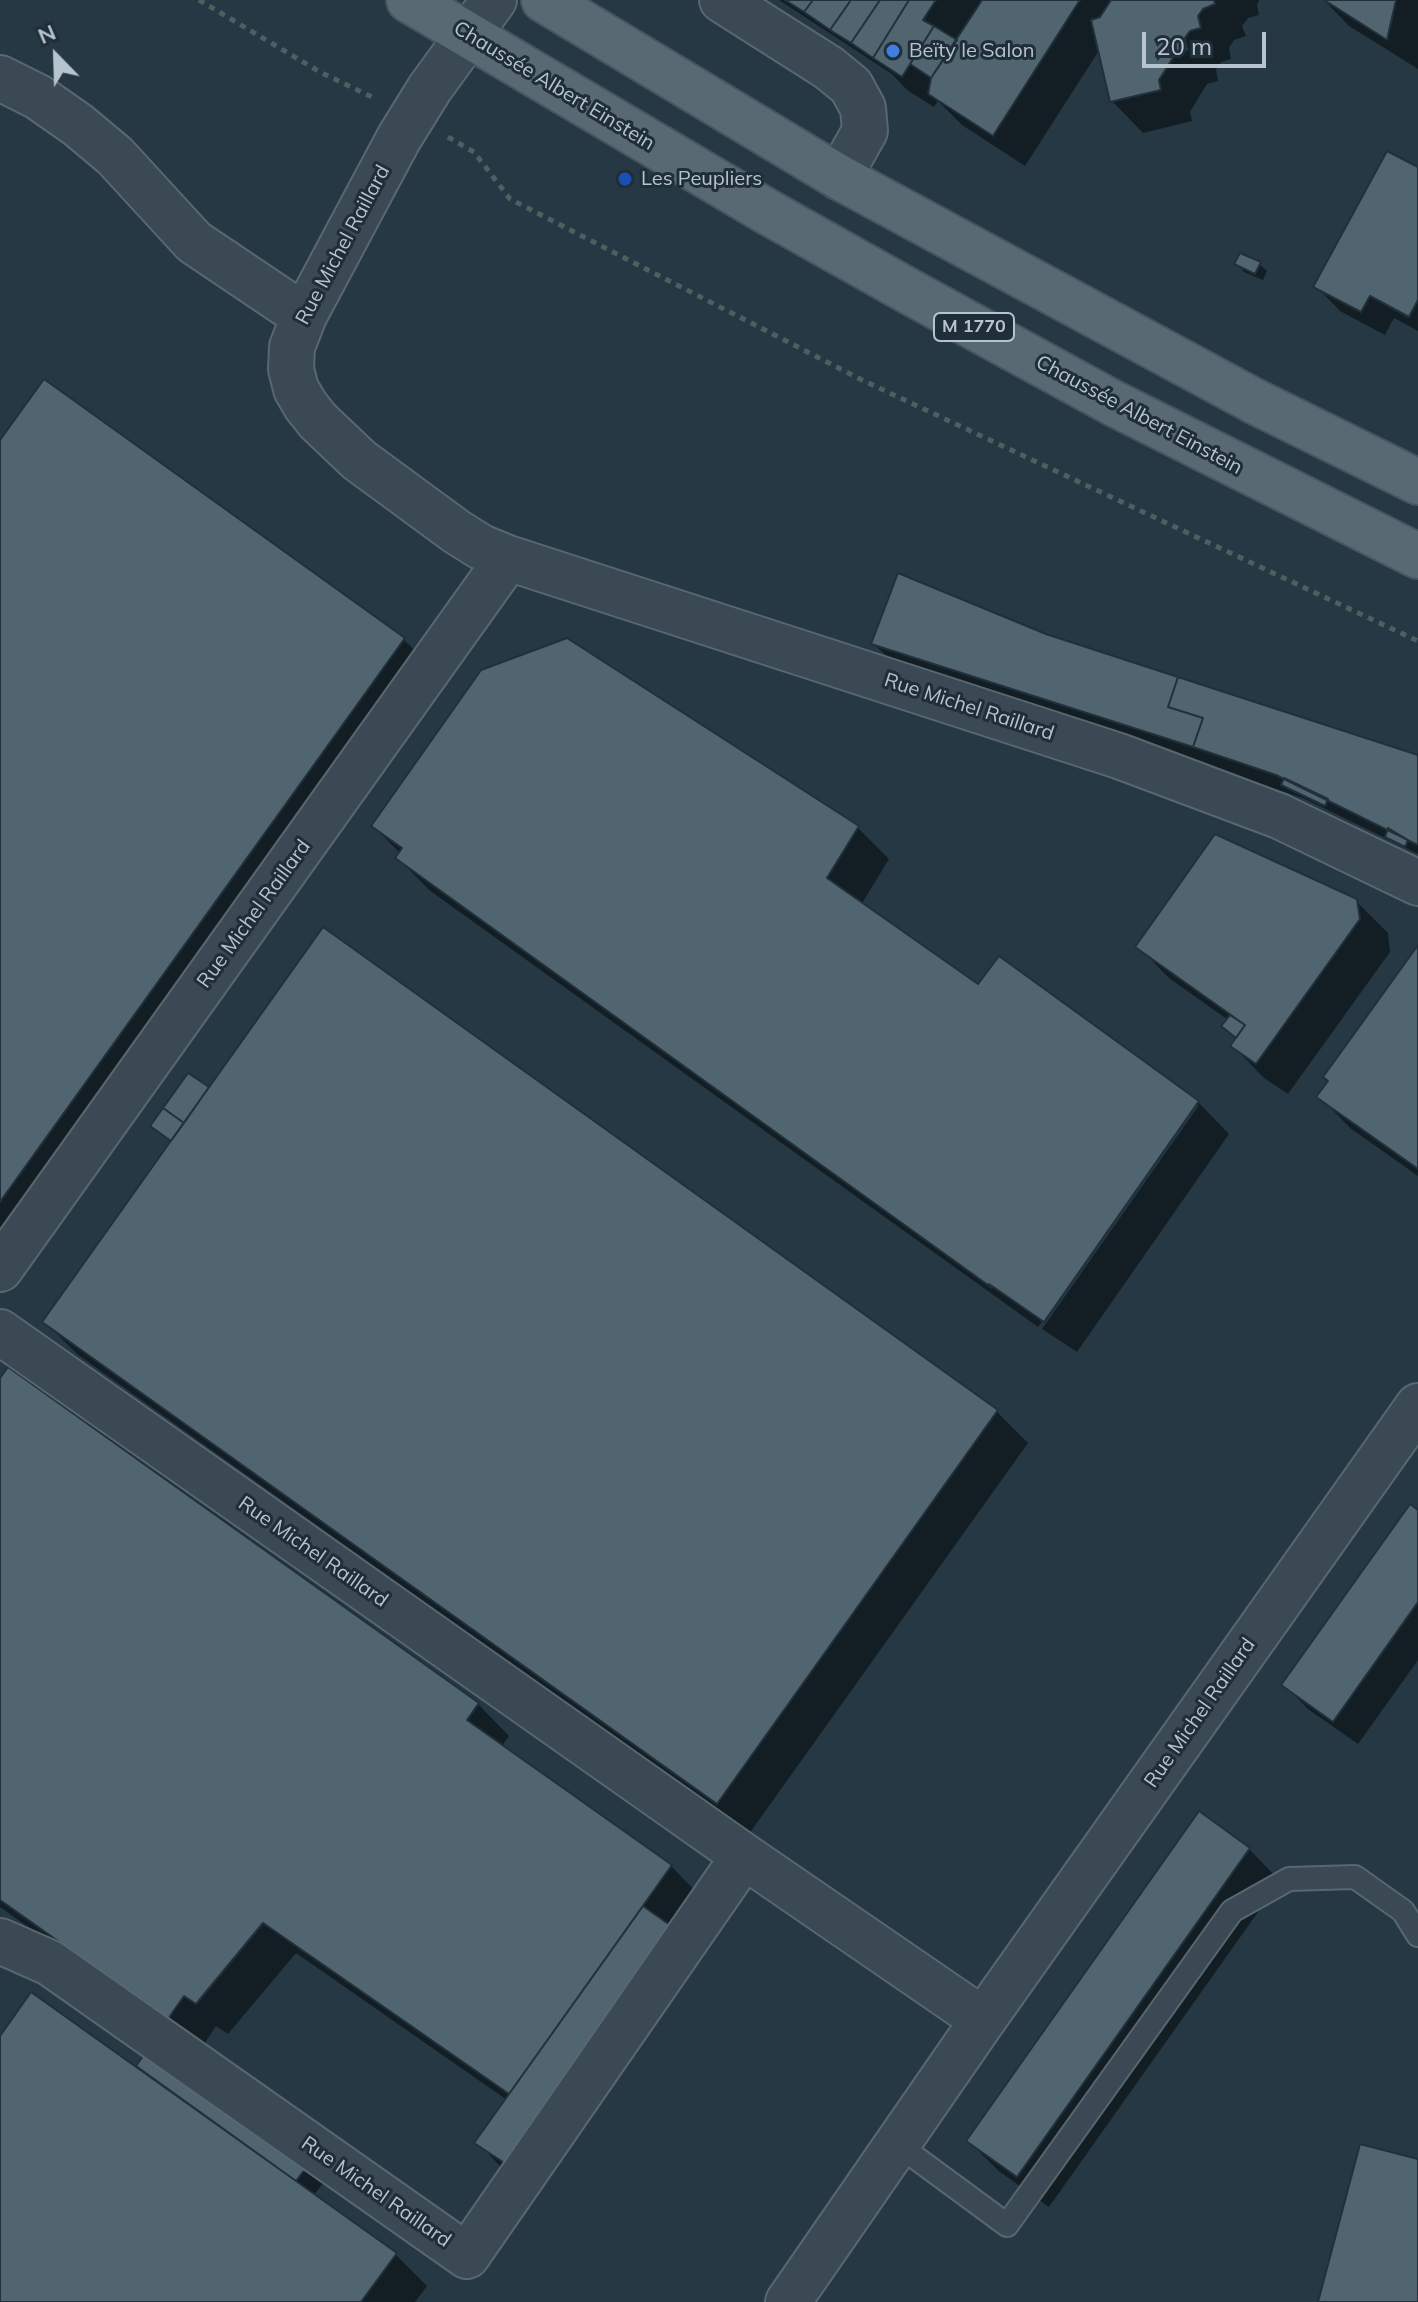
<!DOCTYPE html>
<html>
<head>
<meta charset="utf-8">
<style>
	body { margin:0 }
	#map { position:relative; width:1418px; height:2302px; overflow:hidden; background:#253844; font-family:Mulish,sans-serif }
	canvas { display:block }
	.north { position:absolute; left:16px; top:16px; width:80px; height:80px; -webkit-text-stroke:6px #1f2e39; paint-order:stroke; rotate:337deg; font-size:22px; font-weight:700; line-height:32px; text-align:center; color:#b7c4cd }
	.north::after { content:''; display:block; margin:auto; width:28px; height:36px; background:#b7c4cd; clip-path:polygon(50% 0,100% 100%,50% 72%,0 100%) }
	.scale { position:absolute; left:1142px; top:32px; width:124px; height:36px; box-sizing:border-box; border:4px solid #b7c4cd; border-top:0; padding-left:10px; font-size:24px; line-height:28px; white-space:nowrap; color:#b7c4cd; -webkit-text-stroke:6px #1f2e39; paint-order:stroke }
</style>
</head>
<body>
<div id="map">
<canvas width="1418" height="2302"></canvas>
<div class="north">N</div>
<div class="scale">20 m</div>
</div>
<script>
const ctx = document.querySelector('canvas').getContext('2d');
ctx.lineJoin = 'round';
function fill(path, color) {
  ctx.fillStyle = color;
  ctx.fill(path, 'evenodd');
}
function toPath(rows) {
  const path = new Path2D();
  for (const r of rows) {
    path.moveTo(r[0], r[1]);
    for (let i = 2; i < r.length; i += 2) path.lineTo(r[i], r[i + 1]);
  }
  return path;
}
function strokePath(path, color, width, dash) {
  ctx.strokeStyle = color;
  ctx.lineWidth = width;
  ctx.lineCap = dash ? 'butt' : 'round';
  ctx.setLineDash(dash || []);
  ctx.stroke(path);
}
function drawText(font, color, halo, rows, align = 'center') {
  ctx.font = font + ' Mulish,sans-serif';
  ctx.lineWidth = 6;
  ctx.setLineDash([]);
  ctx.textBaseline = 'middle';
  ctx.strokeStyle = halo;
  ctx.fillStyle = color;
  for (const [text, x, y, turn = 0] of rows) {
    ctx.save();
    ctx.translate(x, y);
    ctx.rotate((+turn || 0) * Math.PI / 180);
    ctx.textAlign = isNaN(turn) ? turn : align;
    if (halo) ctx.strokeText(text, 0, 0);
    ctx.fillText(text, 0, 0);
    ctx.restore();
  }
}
const shadow = toPath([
	[779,0,1259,0,1257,5,1259,15,1248,18,1242,26,1246,36,1234,40,1229,48,1231,59,1221,62,1216,70,1218,81,1207,84,1190,112,1192,121,1143,133,1112,101,1100,49,1025,166,962,125,938,101,934,107,907,90,892,74],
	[1324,0,1418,0,1418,69,1349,26],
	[1418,170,1418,331,1394,318,1385,335,1340,311,1316,286],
	[1237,264,1259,264,1267,271,1263,280,1244,272],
	[44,382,404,640,436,671,0,1277,0,443],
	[1045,636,1418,757,1418,854,1303,798,898,668,873,643],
	[567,641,858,828,889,859,861,905,979,987,1198,1102,1229,1134,1077,1352,1042,1329,1199,1105,1194,1105,1038,1327,429,890,398,858,401,854,373,826],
	[1356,901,1388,933,1390,952,1288,1094,1264,1078,1233,1046,1238,1039,1228,1020,1169,978,1138,946],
	[1418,949,1418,1176,1350,1128,1319,1096],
	[188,1075,208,1089,997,1412,1028,1443,749,1834,77,1354,45,1322,173,1142,153,1126],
	[0,1381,478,1704,509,1736,502,1746,671,1866,702,1898,534,2189,501,2167,477,2142,507,2100,296,1953,228,2034,216,2026,201,2049,0,1907],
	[1418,1512,1418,1660,1358,1744,1308,1709,1284,1685],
	[1249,1849,1280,1881,1049,2207,1000,2172,968,2141],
	[0,2039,143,2074,145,2073,138,2066,150,2049,324,2182,313,2196,395,2254,427,2286,415,2302,0,2302]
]);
const building = toPath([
	[785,0,813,0,804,12,785,0],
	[813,0,851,0,830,30,804,12,813,0],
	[851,0,880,0,851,43,830,30,851,0],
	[880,0,909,0,873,58,851,43,880,0],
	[909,0,936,0,923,20,934,26,902,77,873,58,909,0],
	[982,0,1080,0,993,136,928,94,931,78,982,0],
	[1111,0,1214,0,1215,4,1203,9,1198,16,1201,28,1190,31,1185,38,1188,50,1176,53,1159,80,1161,90,1110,102,1091,20,1100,17,1111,0],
	[1324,0,1396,0,1387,40,1324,0],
	[934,26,957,40,931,78,910,64,934,26],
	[1387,151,1418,167,1418,300,1409,317,1370,296,1361,312,1313,287,1387,151],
	[1240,253,1261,262,1255,274,1234,264,1240,253],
	[44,379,405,638,0,1202,0,440,44,379],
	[898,573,1046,634,1178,677,1168,707,1203,718,1193,747,871,644,898,573],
	[567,638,859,826,827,878,978,984,999,956,1199,1101,1044,1322,989,1284,992,1288,395,858,402,848,371,826,481,670,567,638],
	[1178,677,1418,755,1418,845,1276,775,1193,747,1203,718,1168,707,1178,677],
	[1284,778,1328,799,1325,806,1281,785,1284,778],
	[1388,828,1408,840,1405,847,1385,837,1388,828],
	[1215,834,1357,899,1360,919,1256,1064,1230,1046,1245,1025,1135,947,1215,834],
	[323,927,998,1410,717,1804,42,1322,323,927],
	[1418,945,1418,1169,1316,1097,1328,1081,1323,1077,1418,945],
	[1230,1015,1245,1025,1236,1038,1221,1026,1230,1015],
	[188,1073,209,1087,184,1123,163,1108,188,1073],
	[163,1108,184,1123,171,1141,150,1126,163,1108],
	[8,1367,479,1703,467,1720,672,1865,509,2094,263,1923,196,2004,184,1996,168,2019,0,1900,0,1378,8,1367],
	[1410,1504,1418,1510,1418,1602,1333,1722,1281,1685,1410,1504],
	[1199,1811,1250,1848,1017,2177,966,2141,1199,1811],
	[643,1906,677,1930,509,2166,474,2143,643,1906],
	[31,1992,397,2253,361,2302,0,2302,0,2036,31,1992],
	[150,2046,309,2164,296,2181,136,2066,150,2046],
	[1360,2144,1418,2159,1418,2302,1318,2302,1360,2144]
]);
const path = toPath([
	[199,0,320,72,376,99],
	[448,137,474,152,510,199,862,380,1418,641]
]);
const service = toPath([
	[897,2144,1007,2225,1232,1911,1289,1879,1355,1877,1403,1911,1418,1935]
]);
const minor = toPath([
	[494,0,430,88,399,138,304,316,292,347,291,369,296,389,306,406,318,421,359,460,457,532,481,547,508,558],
	[722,0,829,68,851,86,863,108,865,131,839,177],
	[0,78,38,97,78,125,115,156,194,242,304,316],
	[0,1269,508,558,1119,756,1279,816,1418,883],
	[0,1332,744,1856,983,2020],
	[0,1941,50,1963,467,2256,744,1856],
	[788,2302,983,2020,1418,1406]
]);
const primary = toPath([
	[409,0,766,211,912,293,1113,403,1418,556],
	[544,0,839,177,1254,401,1418,482]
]);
const markers = [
	[893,51,8,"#3f7fe0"],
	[625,179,8,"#1a4fb4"]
];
const shields = [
	[974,327,80]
];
const shieldNames = [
	["M 1770",974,327]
];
const poiNames = [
	["Beïty le Salon",909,51],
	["Les Peupliers",641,179]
];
const streetNames = [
	["Chaussée Albert Einstein",554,86,31],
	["Rue Michel Raillard",343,245,-62],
	["Chaussée Albert Einstein",1139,415,28],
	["Rue Michel Raillard",969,707,18],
	["Rue Michel Raillard",254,914,-54],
	["Rue Michel Raillard",313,1552,35],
	["Rue Michel Raillard",1200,1713,-55],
	["Rue Michel Raillard",376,2192,35]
];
fill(shadow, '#0007');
fill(building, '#516571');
strokePath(building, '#21303a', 2);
strokePath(service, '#586770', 26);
strokePath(minor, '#586770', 48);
strokePath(primary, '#47555f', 48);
strokePath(path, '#486260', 5, [6, 6]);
strokePath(service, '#3a4953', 22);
strokePath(minor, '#3a4953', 44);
strokePath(primary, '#586973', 44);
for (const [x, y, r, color] of markers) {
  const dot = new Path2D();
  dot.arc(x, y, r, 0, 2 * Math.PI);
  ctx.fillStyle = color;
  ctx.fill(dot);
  strokePath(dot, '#1f2e39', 3);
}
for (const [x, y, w] of shields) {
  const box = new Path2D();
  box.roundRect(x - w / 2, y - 14, w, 28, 6);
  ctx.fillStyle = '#1f2e39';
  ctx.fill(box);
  strokePath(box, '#b7c4cd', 2);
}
drawText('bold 18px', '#b7c4cd', null, shieldNames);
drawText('20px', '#b7c4cd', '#1f2e39', poiNames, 'left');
drawText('20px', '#b7c4cd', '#1f2e39', streetNames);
</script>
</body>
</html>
